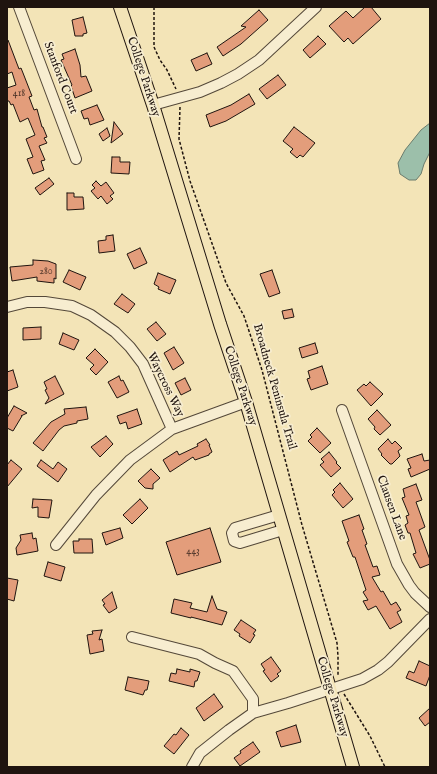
<!DOCTYPE html>
<html>
<head>
<meta charset="utf-8">
<style>
	body { margin:0 }
	#map { position:relative; width:437px; height:774px; overflow:hidden; background:#f3e4b7; font-family:"IM FELL English",serif }
	canvas { display:block }
	.frame { position:absolute; inset:0; border:8px solid #1f140f; pointer-events:none }
</style>
</head>
<body>
<div id="map">
<canvas width="437" height="774"></canvas>
<div class="frame"></div>
</div>
<script>
const ctx = document.querySelector('canvas').getContext('2d');
ctx.lineJoin = 'round';
function fill(path, color) {
  ctx.fillStyle = color;
  ctx.fill(path, 'evenodd');
}
function toPath(rows) {
  const path = new Path2D();
  for (const r of rows) {
    path.moveTo(r[0], r[1]);
    for (let i = 2; i < r.length; i += 2) path.lineTo(r[i], r[i + 1]);
  }
  return path;
}
function strokePath(path, color, width, dash) {
  ctx.strokeStyle = color;
  ctx.lineWidth = width;
  ctx.lineCap = dash ? 'butt' : 'round';
  ctx.setLineDash(dash || []);
  ctx.stroke(path);
}
function drawText(font, color, halo, rows, align = 'center') {
  ctx.font = font + ' "IM FELL English",serif';
  ctx.lineWidth = 3.5;
  ctx.setLineDash([]);
  ctx.textBaseline = 'middle';
  ctx.strokeStyle = halo;
  ctx.fillStyle = color;
  for (const [text, x, y, turn = 0] of rows) {
    ctx.save();
    ctx.translate(x, y);
    ctx.rotate((+turn || 0) * Math.PI / 180);
    ctx.textAlign = isNaN(turn) ? turn : align;
    if (halo) ctx.strokeText(text, 0, 0);
    ctx.fillText(text, 0, 0);
    ctx.restore();
  }
}
const water = toPath([
	[430,123,430,152,424,164,421,174,416,180,409,180,400,174,398,163,405,150,421,130,430,123]
]);
const building = toPath([
	[365,7,371,7,381,19,353,44,348,38,344,42,329,26,346,11,353,18,365,7],
	[259,10,268,20,241,44,223,56,217,47,246,27,241,26,259,10],
	[83,17,87,33,83,34,83,36,75,36,72,20,83,17],
	[318,36,326,44,310,58,303,50,318,36],
	[7,40,8,40,19,69,21,68,23,73,32,96,29,97,34,110,37,109,42,127,43,127,47,137,44,138,47,143,39,146,45,160,41,161,44,170,33,174,27,159,33,157,26,139,35,135,28,118,20,122,13,104,11,105,9,101,7,101,7,88,16,85,12,72,7,74,7,40],
	[75,49,80,65,81,77,86,76,92,91,75,98,71,86,72,85,61,60,64,59,62,54,75,49],
	[207,53,212,64,196,71,191,60,207,53],
	[278,75,286,85,267,99,259,89,278,75],
	[249,94,255,104,226,121,210,127,206,115,231,105,249,94],
	[97,105,104,120,90,125,88,118,84,119,81,111,97,105],
	[114,122,123,134,111,143,114,122],
	[294,127,315,143,303,157,300,155,297,158,290,152,293,149,283,141,294,127],
	[107,128,110,136,103,141,99,134,107,128],
	[112,157,120,157,120,162,130,162,129,174,111,173,112,157],
	[49,178,54,184,40,195,35,188,49,178],
	[96,181,101,186,106,182,114,193,110,196,113,199,107,204,101,196,98,199,91,191,95,188,92,185,96,181],
	[67,193,74,193,74,197,83,197,84,209,67,210,67,193],
	[113,235,115,251,99,253,98,241,106,240,106,236,113,235],
	[140,248,147,263,134,269,127,254,140,248],
	[33,260,48,261,56,264,56,279,54,278,54,283,37,281,37,277,12,281,10,267,33,265,33,260],
	[69,270,86,277,80,290,63,282,69,270],
	[272,270,280,293,269,297,260,274,272,270],
	[158,273,176,280,170,294,158,289,159,287,154,284,158,273],
	[122,294,135,304,128,313,114,304,122,294],
	[292,309,294,317,284,319,282,311,292,309],
	[156,322,166,334,157,341,147,329,156,322],
	[41,327,41,339,23,340,23,328,41,327],
	[63,333,79,340,74,350,59,344,63,333],
	[315,343,318,353,302,358,299,348,315,343],
	[174,347,184,363,173,370,164,353,174,347],
	[95,349,108,362,96,375,90,369,94,365,86,358,95,349],
	[322,366,328,384,311,390,307,379,310,378,308,371,322,366],
	[13,370,18,387,7,391,7,372,13,370],
	[55,376,64,394,45,404,49,398,45,390,47,389,44,382,55,376],
	[119,376,121,381,123,380,129,392,117,398,108,382,119,376],
	[185,378,191,390,181,395,175,383,185,378],
	[370,382,383,394,371,406,357,390,364,384,366,386,370,382],
	[14,406,27,413,21,416,22,416,13,431,7,428,7,418,14,406],
	[86,407,88,419,77,421,77,423,64,426,59,430,43,451,33,443,51,422,65,414,64,409,86,407],
	[137,409,142,424,128,429,126,422,120,424,117,416,137,409],
	[377,410,391,425,380,435,374,429,375,427,368,419,377,410],
	[317,428,331,443,320,453,308,441,312,437,310,435,317,428],
	[106,436,113,444,100,457,91,447,106,436],
	[206,439,210,445,209,445,212,452,209,454,209,455,195,460,193,457,170,472,163,460,177,451,179,455,198,446,197,444,206,439],
	[388,439,392,444,395,441,402,448,398,451,400,456,392,464,390,464,381,455,382,454,378,449,388,439],
	[329,452,337,462,336,463,341,468,331,477,320,465,324,462,321,459,329,452],
	[422,454,424,461,430,460,430,469,411,477,408,469,411,468,407,459,422,454],
	[11,460,22,469,7,487,7,465,11,460],
	[41,460,53,469,58,462,67,469,58,482,37,466,41,460],
	[151,469,160,478,153,484,153,489,145,488,138,481,151,469],
	[340,483,353,499,343,508,332,495,335,492,333,490,340,483],
	[416,484,422,500,416,502,425,527,419,530,430,560,430,564,420,568,413,554,416,553,410,533,408,533,405,525,408,523,406,516,409,515,402,498,405,497,403,489,416,484],
	[33,499,52,500,49,518,38,517,38,507,32,508,33,499],
	[140,499,148,508,132,524,123,515,140,499],
	[359,515,364,529,362,530,367,544,365,545,373,567,377,566,380,575,372,577,381,592,383,591,391,605,396,602,401,610,397,612,402,622,390,629,376,606,368,610,363,601,368,600,363,592,366,590,355,557,353,557,347,542,349,541,342,521,359,515],
	[120,528,123,538,106,545,102,533,120,528],
	[210,528,221,562,177,575,166,542,210,528],
	[32,533,33,539,36,538,38,551,17,555,16,548,21,540,20,535,32,533],
	[79,539,92,539,93,553,74,553,73,541,79,541,79,539],
	[48,562,65,567,61,581,44,576,48,562],
	[7,578,18,580,14,601,7,599,7,578],
	[112,592,117,608,109,613,103,605,105,604,102,600,112,592],
	[212,596,217,609,227,612,222,625,191,617,191,618,171,613,174,599,192,603,190,608,207,612,212,596],
	[241,620,256,630,253,634,255,635,250,643,239,636,240,634,234,630,241,620],
	[102,630,99,640,102,639,104,651,90,654,87,635,93,634,92,631,102,630],
	[271,657,281,671,277,674,279,676,271,682,263,671,265,670,261,664,271,657],
	[419,661,430,666,430,675,426,686,406,678,409,671,414,673,419,661],
	[177,669,190,672,190,669,200,672,197,681,195,681,194,687,169,681,171,673,176,674,177,669],
	[128,677,149,681,147,690,145,690,143,695,125,690,128,677],
	[214,694,223,707,204,721,196,708,214,694],
	[430,708,430,722,425,726,419,718,430,708],
	[296,725,301,742,281,747,276,732,296,725],
	[181,728,189,735,174,754,164,746,174,734,176,735,181,728],
	[253,742,260,752,240,766,234,758,241,753,240,751,253,742]
]);
const path = toPath([
	[154,7,154,47,160,60,167,70,176,89],
	[180,107,179,139,190,181,226,283,244,316,262,370,302,525,337,643,338,656,338,675],
	[344,694,370,736,385,767]
]);
const minor = toPath([
	[19,7,76,159],
	[153,105,200,92,221,83,238,74,259,60,316,7],
	[7,307,27,302,45,302,72,306,91,315,115,332,130,347,143,364,172,429],
	[342,410,397,564,409,585,415,593,430,607],
	[279,515,235,528,232,533,234,541,240,543,283,530],
	[56,545,96,495,130,460,172,429,246,402],
	[132,637,199,654,215,663,233,671,253,699,253,713],
	[192,767,200,753,229,730,253,713,288,703,362,679,378,670,388,662,430,619]
]);
const major = toPath([
	[120,7,153,105,220,324,246,402,353,767]
]);
const numberNames = [
	["418",19,94],
	["280",46,272],
	["443",193,552]
];
const streetNames = [
	["College Parkway",143,77,72],
	["Stanford Court",60,78,69],
	["Waycross Way",165,385,64],
	["College Parkway",240,386,72],
	["Broadneck Peninsula Trail",274,387,74],
	["Clausen Lane",391,508,70],
	["College Parkway",332,697,73]
];
fill(water, '#9cbfaa');
strokePath(water, '#6a7b6c', 1);
fill(building, '#e39d7b');
strokePath(building, '#1f140f', 1);
strokePath(minor, '#544839', 12);
strokePath(major, '#1f140f', 14);
strokePath(path, '#1f140f', 1.5, [3, 2]);
strokePath(minor, '#f7edd0', 10);
strokePath(major, '#f3e4b7', 12);
drawText('10px', '#50362a', null, numberNames);
drawText('12px', '#1f140f', '#f7edd0', streetNames);
</script>
</body>
</html>
